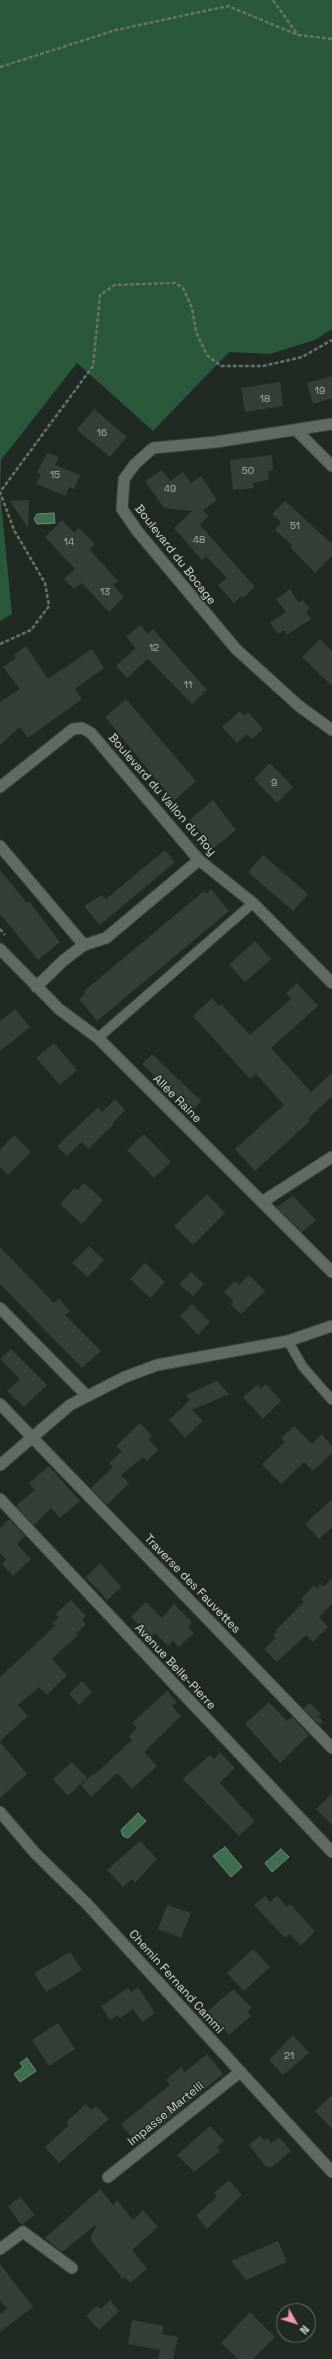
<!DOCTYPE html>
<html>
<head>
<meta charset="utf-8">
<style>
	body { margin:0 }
	#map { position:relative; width:332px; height:2359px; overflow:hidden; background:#202a23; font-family:"Space Grotesk",sans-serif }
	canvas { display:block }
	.north { position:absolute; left:276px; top:2303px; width:40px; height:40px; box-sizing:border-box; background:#202a23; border:1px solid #677069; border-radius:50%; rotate:129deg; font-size:11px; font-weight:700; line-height:16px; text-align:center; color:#d2d8d3 }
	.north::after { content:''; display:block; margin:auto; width:14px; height:18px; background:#f29aae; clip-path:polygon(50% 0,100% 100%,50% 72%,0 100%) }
</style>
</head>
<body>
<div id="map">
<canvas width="332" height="2359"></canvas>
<div class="north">N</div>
</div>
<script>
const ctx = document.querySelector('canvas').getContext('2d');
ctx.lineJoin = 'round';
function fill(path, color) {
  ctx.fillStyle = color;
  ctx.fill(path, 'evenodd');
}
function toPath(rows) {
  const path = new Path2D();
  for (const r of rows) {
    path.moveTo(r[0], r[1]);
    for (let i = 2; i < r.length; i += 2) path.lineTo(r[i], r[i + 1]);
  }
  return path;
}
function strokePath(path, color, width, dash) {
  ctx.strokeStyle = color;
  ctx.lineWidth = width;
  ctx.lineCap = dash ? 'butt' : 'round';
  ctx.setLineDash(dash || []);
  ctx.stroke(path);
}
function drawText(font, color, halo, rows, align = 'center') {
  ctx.font = font + ' "Space Grotesk",sans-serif';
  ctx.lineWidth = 3;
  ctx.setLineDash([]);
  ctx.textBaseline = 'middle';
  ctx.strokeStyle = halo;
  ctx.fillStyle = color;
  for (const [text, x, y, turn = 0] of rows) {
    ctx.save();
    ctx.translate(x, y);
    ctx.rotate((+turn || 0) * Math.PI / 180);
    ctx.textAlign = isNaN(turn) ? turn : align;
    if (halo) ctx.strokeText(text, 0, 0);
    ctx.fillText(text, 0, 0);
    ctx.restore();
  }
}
const forest = toPath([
	[0,0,332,0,332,329,315,340,270,354,229,352,153,431,77,363,1,460,0,492,12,614,0,621]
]);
const water = toPath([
	[54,513,55,523,37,524,34,519,37,514,54,513],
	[138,1813,146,1821,128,1838,123,1836,121,1830,138,1813],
	[225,1847,242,1867,231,1877,213,1856,225,1847],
	[281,1849,289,1857,272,1872,265,1863,281,1849],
	[27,2058,36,2071,20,2082,14,2074,23,2067,20,2063,27,2058]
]);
const building = toPath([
	[332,376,332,398,313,404,307,383],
	[280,382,283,406,245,412,241,388],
	[94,409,127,437,110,457,77,430],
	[47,453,59,457,55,465,80,475,74,489,69,487,66,496,36,484,41,474,37,472],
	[272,455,273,470,268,471,269,480,253,483,254,488,233,490,230,460],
	[162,470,170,481,183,472,191,483,201,476,217,500,203,510,208,516,200,525,255,587,243,598,241,596,234,603,218,585,227,578,206,556,202,560,174,528,192,511,164,508,145,481],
	[29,500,28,528,10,501],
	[285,501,332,544,332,556,315,573,290,547,292,545,275,530,281,522,272,514],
	[62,520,74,533,79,528,95,544,90,550,118,581,113,585,124,597,109,612,82,583,74,589,64,579,75,569,45,537],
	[290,589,299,603,303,600,310,609,306,612,311,619,287,635,284,630,278,634,270,623,286,612,276,599],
	[140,625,148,634,153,629,207,690,192,704,148,659,127,678,116,666,136,648,126,637],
	[320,639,332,651,332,686,302,657],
	[26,646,48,679,92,649,104,668,75,689,82,699,28,738,20,727,0,745,0,702,20,689,3,667,16,658,14,655],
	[126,699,196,781,174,801,105,717],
	[240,711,244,716,248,712,263,729,252,739,247,734,237,743,222,727],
	[270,763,293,787,277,803,254,779],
	[213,800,236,830,214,848,190,820],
	[165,850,175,862,100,925,84,906,102,895,106,899],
	[263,855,308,894,293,911,248,872],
	[0,870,27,903,29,901,60,942,38,960,0,914],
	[211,889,229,911,97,1021,79,999,85,994,83,992,204,891,206,894],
	[255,941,271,959,245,982,229,965],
	[297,983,318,1006,271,1048,311,1092,332,1073,332,1096,308,1119,310,1121,255,1171,235,1149,284,1105,256,1074,250,1079,193,1016,212,998,219,1006,221,1004,250,1035,291,999,286,993],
	[15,1009,30,1027,0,1051,0,1021],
	[54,1043,77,1070,60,1085,36,1058],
	[152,1054,201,1101,192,1111,142,1064],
	[115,1099,125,1110,113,1123,114,1124,88,1149,82,1142,67,1156,57,1146,98,1107,102,1112],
	[144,1134,171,1162,154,1178,127,1150],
	[14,1135,31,1152,8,1175,0,1167,0,1150],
	[84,1183,103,1200,82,1224,60,1204,75,1188,78,1190],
	[207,1194,225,1213,193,1245,174,1226],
	[293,1196,316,1220,302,1232,277,1207],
	[89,1246,104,1260,88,1277,72,1263],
	[0,1247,54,1303,59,1299,70,1311,65,1315,101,1351,82,1368,0,1284],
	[145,1263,165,1282,150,1298,130,1279],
	[191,1272,204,1284,193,1296,179,1284],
	[249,1275,265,1291,241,1314,230,1304,234,1301,224,1292,235,1281,239,1285],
	[192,1304,210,1322,198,1335,180,1316],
	[11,1349,47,1385,24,1407,7,1391,20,1379,0,1359],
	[217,1381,229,1394,192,1410,203,1421,185,1438,169,1420,190,1400,186,1395],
	[266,1384,281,1401,263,1419,243,1397,257,1385,261,1389],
	[140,1423,152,1436,148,1439,158,1450,147,1461,143,1457,121,1475,109,1463,122,1451,116,1446],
	[294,1426,312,1444,322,1434,332,1446,332,1453,313,1471,304,1462,281,1484,262,1464,285,1442,281,1438],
	[49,1466,80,1501,60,1518,51,1508,34,1525,16,1506,35,1490,29,1483],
	[113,1467,129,1483,107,1505,91,1488],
	[332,1499,332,1527,319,1539,305,1524],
	[9,1519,25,1536,17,1544,31,1559,13,1576,2,1564,6,1559,0,1553,0,1528],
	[100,1563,121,1587,107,1600,86,1577],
	[332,1578,332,1604,319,1617,328,1627,313,1642,306,1635,277,1662,264,1649,276,1638,273,1635,277,1632,276,1630,304,1602,301,1599,314,1585,317,1588,320,1584,323,1587],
	[71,1600,86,1616,82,1620,86,1624,76,1634,78,1635,52,1659,67,1675,47,1695,39,1687,18,1705,28,1716,0,1741,0,1677,55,1626,52,1624,59,1617,55,1614],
	[146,1602,162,1618,174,1604,192,1622,188,1627,194,1633,179,1647,173,1641,168,1646,155,1633,151,1637,131,1617],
	[82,1681,92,1692,79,1705,69,1694],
	[167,1691,177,1702,172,1706,181,1716,144,1752,157,1766,132,1789,117,1773,91,1797,81,1785,93,1774,94,1775,132,1740,129,1736,137,1728,132,1723],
	[269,1702,287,1721,292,1717,309,1735,280,1763,245,1724],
	[310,1703,321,1714,318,1716,323,1721,320,1725,303,1708],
	[0,1742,27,1774,0,1798],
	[220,1752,235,1768,220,1783,255,1821,239,1836,183,1779,210,1755,214,1759],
	[72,1762,87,1778,68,1796,53,1779],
	[332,1793,332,1825,316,1809],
	[140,1841,157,1859,135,1883,132,1879,123,1887,107,1870],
	[265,1896,270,1902,277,1896,287,1907,290,1904,315,1931,301,1946,290,1934,285,1938,254,1905],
	[167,1905,191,1913,181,1938,158,1929],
	[253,1949,270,1967,244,1991,227,1973],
	[70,1952,82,1970,46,1992,34,1973],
	[138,1987,155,2013,142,2022,133,2009,120,2018,118,2015,110,2020,101,2006,128,1988,131,1992],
	[233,1989,252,2008,247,2012,251,2016,229,2035,208,2011],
	[58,2023,75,2049,49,2066,32,2040],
	[293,2035,309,2053,283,2075,269,2060],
	[207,2054,223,2074,159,2127,154,2122,133,2139,121,2124,170,2085,166,2080,181,2067,185,2072],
	[332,2095,332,2129,315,2111],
	[86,2104,91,2110,96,2106,109,2119,59,2163,45,2147,69,2125,66,2122],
	[210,2126,224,2141,217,2147,220,2151,194,2172,177,2155],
	[260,2136,264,2141,268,2138,271,2143,279,2137,291,2151,272,2167,266,2167,249,2145],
	[229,2180,242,2195,207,2229,196,2215,217,2197,214,2193],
	[100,2189,113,2205,117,2200,133,2220,143,2210,158,2227,132,2250,147,2269,130,2283,125,2277,123,2279,90,2239,97,2224,62,2252,45,2238],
	[20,2197,35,2215,21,2225,8,2206],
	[278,2241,287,2262,246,2280,231,2261],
	[0,2264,33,2307,0,2332,0,2314,7,2309,0,2300],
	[110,2300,119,2311,99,2330,86,2316,97,2306,101,2309],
	[250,2312,275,2337,253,2359,238,2359,221,2343],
	[132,2320,164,2326,162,2334,178,2337,173,2359,158,2359,160,2350,128,2344]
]);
const path = toPath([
	[273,0,298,35],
	[0,67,116,30,228,6,298,35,332,39],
	[0,644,31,630,49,606,45,583,14,530,0,492,93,366,100,295,115,285,175,283,183,288,192,308,196,332,207,355,221,366,263,366,302,357,332,340],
	[0,929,5,935]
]);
const service = toPath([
	[98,1038,253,903],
	[288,1341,303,1367,332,1400]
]);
const minor = toPath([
	[332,424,216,442,153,448,135,464,124,479,122,509,138,532,236,649,299,706,332,730],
	[296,430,332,466],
	[0,787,73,729,82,728,91,733,199,860,253,903,332,983],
	[0,846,84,945],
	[0,949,59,1009,98,1038,332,1272],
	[36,987,64,960,84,945,106,938,199,860],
	[262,1202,332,1157],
	[0,1308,86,1395],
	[0,1404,332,1748],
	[0,1499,332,1852],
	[0,1812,35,1853,87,1904,332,2172],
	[108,2177,240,2072],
	[0,2249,23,2232,72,2268]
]);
const tertiary = toPath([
	[0,1465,70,1405,125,1377,157,1365,288,1341,332,1326]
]);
const numberNames = [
	["19",320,391],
	["18",265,399],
	["16",102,433],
	["50",248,471],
	["15",55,475],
	["49",170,489],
	["51",295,526],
	["48",199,540],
	["14",69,542],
	["13",105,592],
	["12",154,648],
	["11",188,685],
	["9",274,783],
	["21",289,2056]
];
const streetNames = [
	["Boulevard du Bocage",175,555,52],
	["Boulevard du Vallon du Roy",162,795,49],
	["Allée Raine",177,1099,45],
	["Traverse des Fauvettes",192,1584,46],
	["Avenue Belle-Pierre",175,1667,47],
	["Chemin Fernand Cammi",176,1982,48],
	["Impasse Martelli",166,2114,-39]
];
fill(forest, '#29583b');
fill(water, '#3f6e4f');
strokePath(water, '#6b8e77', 1);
fill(building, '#353f38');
strokePath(service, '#3d4540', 11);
strokePath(minor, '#3d4540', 13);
strokePath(tertiary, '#3d4540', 13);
strokePath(path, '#69726b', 2.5, [4, 2]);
strokePath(service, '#606b63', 9);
strokePath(minor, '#606b63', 11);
strokePath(tertiary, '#606b63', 11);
drawText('10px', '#abb2ac', null, numberNames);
drawText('12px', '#d2d8d3', '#202a23', streetNames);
</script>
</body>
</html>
